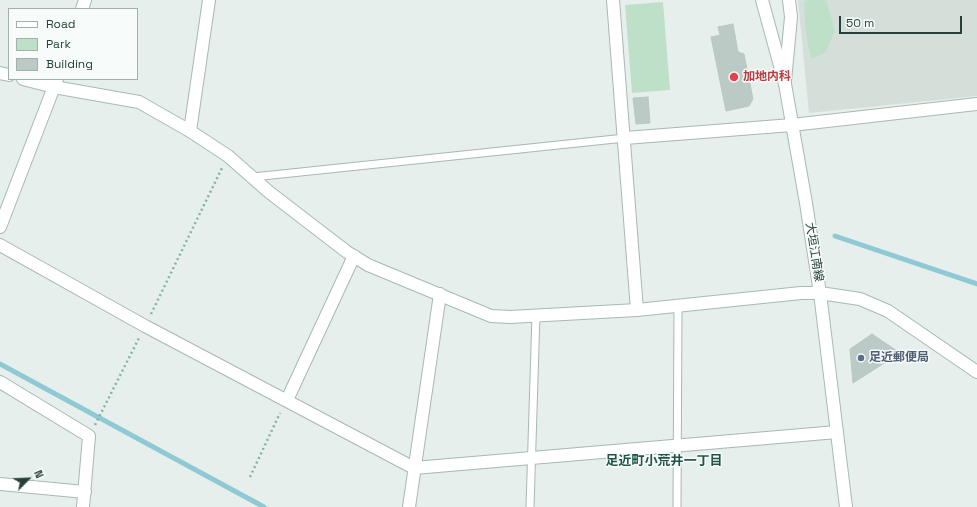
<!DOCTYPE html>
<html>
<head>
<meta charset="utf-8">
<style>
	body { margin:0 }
	#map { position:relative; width:977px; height:507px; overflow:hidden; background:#e6efeb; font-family:"Space Grotesk",sans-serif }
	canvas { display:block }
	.legend { position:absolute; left:8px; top:8px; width:130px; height:72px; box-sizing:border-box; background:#f7fbf9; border:1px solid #a3b1ad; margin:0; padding:5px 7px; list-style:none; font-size:12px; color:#24423a }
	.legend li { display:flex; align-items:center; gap:8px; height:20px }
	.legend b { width:20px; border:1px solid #a3b1ad }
	.north { position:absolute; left:8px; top:459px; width:40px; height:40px; -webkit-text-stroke:3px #f7fbf9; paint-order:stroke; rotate:66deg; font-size:11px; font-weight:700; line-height:16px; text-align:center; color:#24423a }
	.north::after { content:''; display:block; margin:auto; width:14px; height:18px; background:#24423a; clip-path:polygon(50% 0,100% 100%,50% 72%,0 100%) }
	.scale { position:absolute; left:839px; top:16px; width:123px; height:18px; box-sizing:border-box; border:2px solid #24423a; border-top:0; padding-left:5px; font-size:12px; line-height:14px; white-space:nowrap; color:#24423a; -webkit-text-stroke:3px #f7fbf9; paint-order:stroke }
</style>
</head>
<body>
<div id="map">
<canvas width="977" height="507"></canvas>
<ul class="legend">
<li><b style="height:5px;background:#fff"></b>Road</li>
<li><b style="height:11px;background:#bfe0c8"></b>Park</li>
<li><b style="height:11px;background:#bbcac4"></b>Building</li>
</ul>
<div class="north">N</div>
<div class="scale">50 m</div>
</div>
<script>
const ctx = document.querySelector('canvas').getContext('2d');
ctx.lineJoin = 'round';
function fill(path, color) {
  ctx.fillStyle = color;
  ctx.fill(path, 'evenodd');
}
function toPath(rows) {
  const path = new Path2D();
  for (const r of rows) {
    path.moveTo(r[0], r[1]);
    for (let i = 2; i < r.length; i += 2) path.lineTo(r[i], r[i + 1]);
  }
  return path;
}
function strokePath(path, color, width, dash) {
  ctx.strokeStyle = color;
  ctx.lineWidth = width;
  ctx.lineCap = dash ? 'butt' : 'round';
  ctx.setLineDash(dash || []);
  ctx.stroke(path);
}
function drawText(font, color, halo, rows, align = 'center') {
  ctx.font = font + ' "Space Grotesk","Noto Sans JP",sans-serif';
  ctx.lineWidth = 3;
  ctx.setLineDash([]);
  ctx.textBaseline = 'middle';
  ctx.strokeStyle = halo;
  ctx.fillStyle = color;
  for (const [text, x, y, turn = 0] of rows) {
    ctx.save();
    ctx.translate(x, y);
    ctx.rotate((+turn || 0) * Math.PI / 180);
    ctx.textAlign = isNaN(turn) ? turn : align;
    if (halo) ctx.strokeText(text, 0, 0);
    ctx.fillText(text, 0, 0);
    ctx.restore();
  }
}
const built = toPath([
	[798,0,977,0,977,96,809,113]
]);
const green = toPath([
	[807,0,824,0,827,2,835,31,826,52,811,59,806,34,804,3],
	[663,2,670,90,632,93,625,5]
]);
const stream = toPath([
	[835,236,977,284],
	[0,364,264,507]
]);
const building = toPath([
	[733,24,738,52,744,54,753,99,749,106,726,111,711,37,720,35,718,27,733,24],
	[648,97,650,123,636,124,633,98,648,97],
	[872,334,900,353,853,383,850,349,872,334]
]);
const path = toPath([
	[151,314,222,168],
	[95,425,139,338],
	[250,477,280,413]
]);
const lane = toPath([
	[253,177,625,138],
	[530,507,536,314],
	[677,507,678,305]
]);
const street = toPath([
	[613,0,637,310],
	[82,9,85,0],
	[785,81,791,17,789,0],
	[190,131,209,0],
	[625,138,792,125,977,104],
	[0,227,57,79],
	[0,245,145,326,414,468,837,432],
	[0,382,89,436,83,507],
	[287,400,354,256],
	[0,484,85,492],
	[409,507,440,294]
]);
const secondary = toPath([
	[762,0,785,84,806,203,820,293,846,507],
	[0,73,9,75],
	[23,79,54,87,139,102,190,131,228,156,269,192,347,252,368,265,491,316,510,317,637,310,801,293,820,293,860,299,888,311,977,372]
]);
const markers = [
	[734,77,5,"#e0444e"],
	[861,358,4,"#5c6f8a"]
];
const healthNames = [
	["加地内科",743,77]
];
const streetNames = [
	["大垣江南線",814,252,81]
];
const serviceNames = [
	["足近郵便局",869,358]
];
const neighbourhoodNames = [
	["足近町小荒井一丁目",664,461]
];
fill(built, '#d4dfda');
fill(green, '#bfe0c8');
strokePath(stream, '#8ec9d4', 5);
fill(building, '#bbcac4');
strokePath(building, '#b8c9c2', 1);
strokePath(lane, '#a8b8b2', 9);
strokePath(street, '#a8b8b2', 14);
strokePath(secondary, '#a4bbb3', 14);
strokePath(path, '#86b3a5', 2.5, [2, 3]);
strokePath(lane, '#fff', 7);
strokePath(street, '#fff', 12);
strokePath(secondary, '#fff', 12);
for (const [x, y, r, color] of markers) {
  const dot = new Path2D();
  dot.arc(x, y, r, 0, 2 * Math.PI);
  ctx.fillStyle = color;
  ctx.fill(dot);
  strokePath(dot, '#f7fbf9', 1.5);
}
drawText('bold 12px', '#be3a42', '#f7fbf9', healthNames, 'left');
drawText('12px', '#24423a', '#f7fbf9', streetNames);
drawText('bold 12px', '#4e5e75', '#f7fbf9', serviceNames, 'left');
drawText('bold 13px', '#1f5548', '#f7fbf9', neighbourhoodNames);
</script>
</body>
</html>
